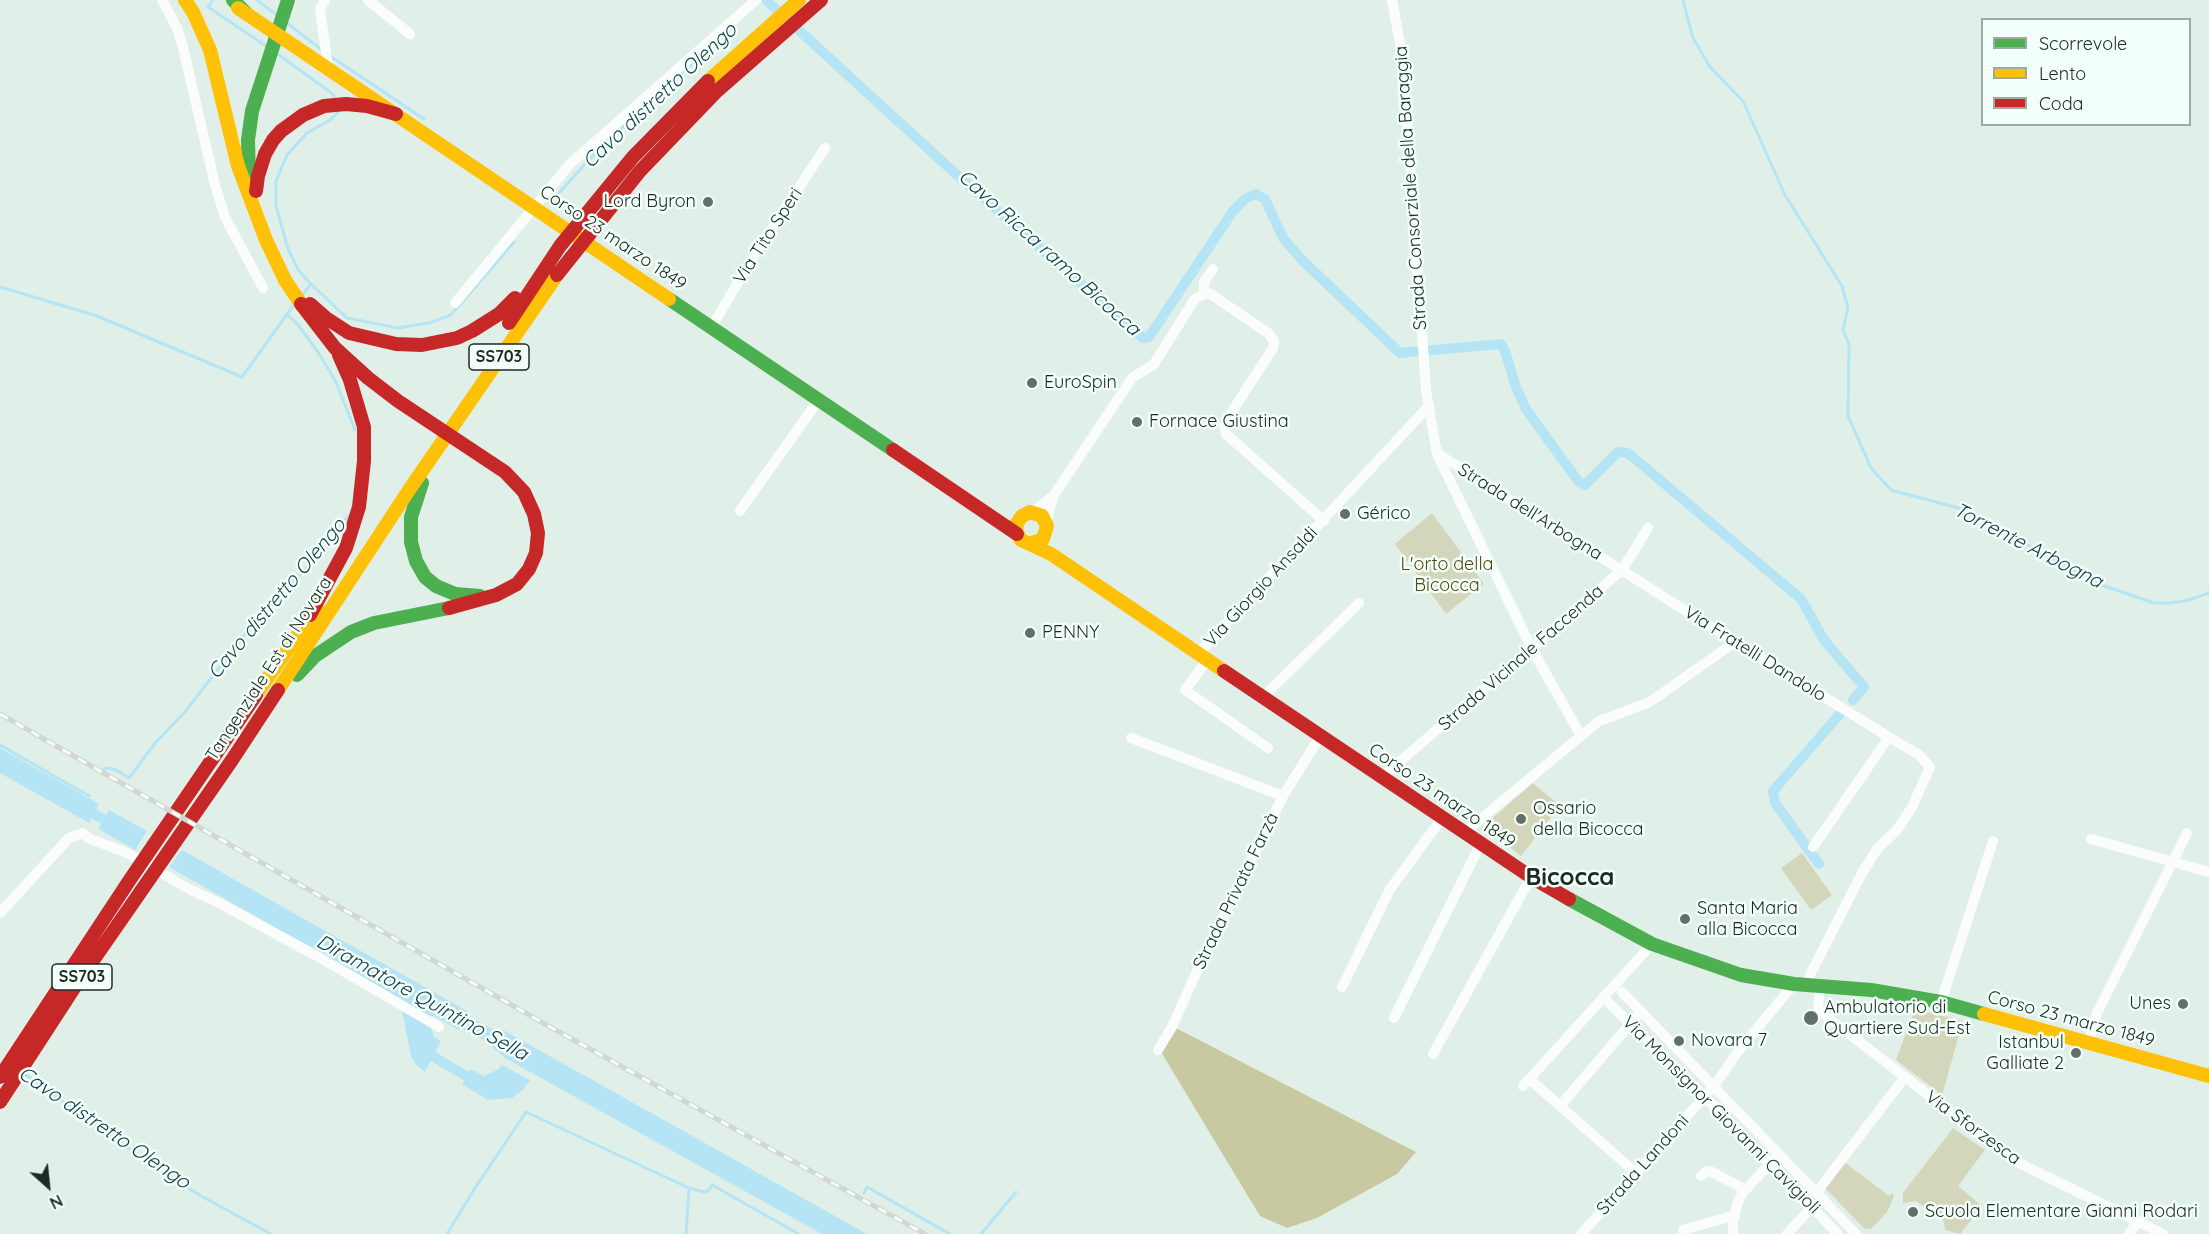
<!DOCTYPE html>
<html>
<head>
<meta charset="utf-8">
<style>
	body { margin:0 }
	#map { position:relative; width:2209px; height:1234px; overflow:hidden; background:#e0f0e8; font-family:Quicksand,sans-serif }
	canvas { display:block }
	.legend { position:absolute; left:1981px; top:18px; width:210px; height:108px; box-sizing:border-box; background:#f3fff9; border:2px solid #9ea9a4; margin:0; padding:8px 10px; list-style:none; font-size:18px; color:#1f2924 }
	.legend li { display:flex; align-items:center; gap:12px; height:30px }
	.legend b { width:30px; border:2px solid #9ea9a4 }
	.north { position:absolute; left:18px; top:1156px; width:60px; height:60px; -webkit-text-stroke:4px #f3fff9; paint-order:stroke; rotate:153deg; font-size:16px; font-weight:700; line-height:24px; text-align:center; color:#1f2924 }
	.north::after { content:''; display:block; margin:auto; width:21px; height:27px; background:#1f2924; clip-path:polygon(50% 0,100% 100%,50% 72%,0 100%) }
</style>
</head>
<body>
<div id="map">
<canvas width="2209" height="1234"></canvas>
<ul class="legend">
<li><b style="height:8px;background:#4caf50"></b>Scorrevole</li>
<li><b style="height:8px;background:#ffc107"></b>Lento</li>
<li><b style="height:8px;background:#c62828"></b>Coda</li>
</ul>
<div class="north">N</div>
</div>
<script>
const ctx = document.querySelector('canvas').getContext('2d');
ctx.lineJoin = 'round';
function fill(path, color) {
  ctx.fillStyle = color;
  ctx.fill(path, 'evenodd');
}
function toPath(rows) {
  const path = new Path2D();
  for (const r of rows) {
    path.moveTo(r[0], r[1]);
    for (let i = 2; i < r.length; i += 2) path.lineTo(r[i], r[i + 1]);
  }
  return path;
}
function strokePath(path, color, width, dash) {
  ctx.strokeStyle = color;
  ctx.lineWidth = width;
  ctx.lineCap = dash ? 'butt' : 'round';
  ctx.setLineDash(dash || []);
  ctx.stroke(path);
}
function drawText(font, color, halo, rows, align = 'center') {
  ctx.font = font + ' Quicksand,sans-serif';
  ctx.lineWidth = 5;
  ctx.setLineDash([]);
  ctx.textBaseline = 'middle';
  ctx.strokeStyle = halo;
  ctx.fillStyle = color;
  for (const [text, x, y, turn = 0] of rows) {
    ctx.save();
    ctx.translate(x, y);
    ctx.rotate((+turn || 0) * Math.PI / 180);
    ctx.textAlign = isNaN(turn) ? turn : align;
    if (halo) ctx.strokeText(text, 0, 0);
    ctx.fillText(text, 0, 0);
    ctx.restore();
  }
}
const green = toPath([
	[1432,513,1484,584,1446,614,1395,544],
	[1533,783,1560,806,1521,856,1501,840,1480,829],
	[1802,853,1832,895,1811,910,1781,868],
	[1915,1009,1963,1021,1942,1095,1896,1060],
	[1953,1128,1985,1150,1958,1186,1982,1206,1960,1234,1945,1230,1944,1221,1916,1201,1903,1203,1903,1193],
	[1843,1161,1889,1196,1892,1193,1894,1196,1887,1212,1872,1228,1865,1229,1824,1187]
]);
const forest = toPath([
	[1174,1027,1416,1152,1397,1174,1317,1218,1287,1228,1260,1216,1161,1052]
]);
const water = toPath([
	[0,748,99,804,89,823,0,773],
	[109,810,147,831,135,850,98,829],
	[182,850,469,1012,467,1015,492,1029,505,1031,867,1234,822,1234,505,1058,485,1041,460,1028,458,1030,434,1016,430,1017,401,1002,399,998,169,867],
	[402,1011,430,1026,434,1037,441,1041,425,1072,416,1065,411,1056],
	[502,1065,530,1080,523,1090,512,1098,488,1100,462,1084,471,1069,484,1076,497,1070]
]);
const stream = toPath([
	[213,0,208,7,266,46],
	[257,0,277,15],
	[767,0,768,0],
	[1683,0,1693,38,1710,67,1743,101,1785,195,1842,286,1848,308,1843,330,1849,344,1848,416,1871,468,1891,490,1962,509,2099,584,2154,603,2170,603,2189,600,2209,593],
	[287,23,322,50],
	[276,53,333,94,335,99],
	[330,56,424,119],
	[338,112,330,120,307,133,287,155,276,181,276,206,288,249,299,271,311,284,347,318,398,328,429,323,451,315,514,242],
	[558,194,597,151,710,47],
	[0,287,97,316,242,377,293,306],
	[303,294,311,284],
	[287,314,298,325,318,352,336,382,355,430],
	[0,745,89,796],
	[104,769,107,768,116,770,129,778,156,742,184,713,253,624,330,543,348,516],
	[26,1075,160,1171,201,1196,271,1234],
	[864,1193,867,1187,950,1234],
	[447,1234,475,1188,526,1112,689,1188,704,1192,709,1190,712,1185,799,1234],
	[686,1234,689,1188],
	[981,1234,1016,1192]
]);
const canal = toPath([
	[767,1,957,175,1143,338,1149,337,1233,211,1245,199,1256,194,1265,199,1283,238,1301,259,1400,353,1501,344,1505,351,1516,387,1526,409,1578,481,1585,485,1618,452,1628,453,1801,599,1824,640,1864,687,1853,700],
	[83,808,114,825],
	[1819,864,1775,803,1773,791,1839,715],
	[423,1048,427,1053,478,1083]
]);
const street = toPath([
	[162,0,177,28,183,47,215,185,225,217,263,288],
	[325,0,320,9,328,67],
	[368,0,410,34],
	[1392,0,1403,60,1426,390,1437,454,1532,649,1581,736],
	[1204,294,1204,282,1213,269],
	[455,303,570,164,756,0],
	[712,326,760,246,825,148],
	[1438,454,1735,642,1889,737],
	[1054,495,1132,378,1154,364,1195,299,1207,293,1212,295,1268,333,1274,341,1273,348,1226,421,1224,425,1226,434,1324,521],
	[740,511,819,399],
	[1033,512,1054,495,1046,521],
	[1198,654,1428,407],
	[1207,660,1185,690,1268,748],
	[1263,697,1359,603],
	[1131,738,1283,796],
	[1382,777,1622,570,1648,528],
	[1465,832,1599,721,1650,702,1735,642],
	[2091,839,2209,872],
	[0,913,69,838,83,833,88,838,127,853,189,889,221,904,324,960,439,1027],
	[1808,985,1810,975,1862,873,1878,848,1897,830,1912,807,1930,767,1919,755,1889,737,1813,847],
	[1820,986,1818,1010,2013,1160,2163,1234],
	[1342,987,1390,889,1443,817],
	[1622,992,1856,1234],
	[1603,997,1704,1096,1838,1234],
	[1941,1002,1993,841],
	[1394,1018,1481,843],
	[2089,1042,2097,1013,2187,833],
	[1158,1050,1172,1027,1201,962,1283,796,1321,735],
	[1433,1054,1531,877],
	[1534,1083,1560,1106],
	[1523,1086,1652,944],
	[1636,1173,1560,1106,1641,1011],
	[1701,1176,1707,1171,1712,1172,1746,1190],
	[1816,1193,1905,1077],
	[1683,1230,1735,1215],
	[1581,1234,1714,1086,1740,1049,1794,984],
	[1733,1234,1733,1219,1738,1202,1742,1194,1774,1159],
	[1787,1234,1812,1207],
	[2129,1234,2137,1222]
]);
const fast = toPath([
	[233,0,246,13],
	[249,178,248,140,252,111,288,0],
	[669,299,893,450],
	[422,483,411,517,411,542,416,561,425,577,436,586,455,594,480,596],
	[297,675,315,656,351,632,374,623,449,608],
	[1569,899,1652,944,1741,975,1794,984,1871,990,1941,1002,1984,1014]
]);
const slow = toPath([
	[185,0,193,12,210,50,238,166,266,240,285,280,301,304],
	[238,8,669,299],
	[708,81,799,0],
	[1032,543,1043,539,1047,526,1042,516,1030,512,1022,516,1017,523,1016,531,1021,540,1051,554,1224,671],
	[278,690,409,490,557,275],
	[256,695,317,607],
	[1984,1014,2209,1076]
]);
const jam = toPath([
	[256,191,258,176,265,154,273,140,281,131,303,115,324,106,346,104,367,106,396,114],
	[557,275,640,171,717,91,821,0],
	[301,304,335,348,368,378,398,401,505,472,524,492,534,514,538,533,536,553,529,569,517,584,496,595,449,608],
	[310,304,326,318,349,333,396,344,422,345,457,338,472,331,499,314,515,298],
	[509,323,560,246,633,157,708,81],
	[893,450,1017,534],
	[310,615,346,548,359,507,364,461,364,427,350,380,339,355],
	[1224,671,1531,877,1569,899],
	[0,1077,129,881,256,695],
	[0,1102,78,982,232,760,278,690]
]);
const rail = toPath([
	[0,714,552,1028,925,1234]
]);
const markers = [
	[708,202,6,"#636f69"],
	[1032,383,6,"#636f69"],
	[1137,422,6,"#636f69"],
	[1345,514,6,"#636f69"],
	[1030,633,6,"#636f69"],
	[1521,819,6,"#636f69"],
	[1685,919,6,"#636f69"],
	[2183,1004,6,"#636f69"],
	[1811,1018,8,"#636f69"],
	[1679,1041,6,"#636f69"],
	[2076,1053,6,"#636f69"],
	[1913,1212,6,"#636f69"]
];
const shields = [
	[499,357,60],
	[82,977,60]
];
const shieldNames = [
	["SS703",499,357],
	["SS703",82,977]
];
const streetNames = [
	["Strada Consorziale della Baraggia",1411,188,-94],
	["Via Tito Speri",768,236,-57],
	["Corso 23 marzo 1849",613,238,34],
	["Strada dell'Arbogna",1530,512,32],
	["Via Giorgio Ansaldi",1261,587,-47],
	["Via Fratelli Dandolo",1755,654,32],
	["Strada Vicinale Faccenda",1521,658,-41],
	["Tangenziale Est di Novara",269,669,-57],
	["Corso 23 marzo 1849",1442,796,34],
	["Strada Privata Farzà",1236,891,-64],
	["Corso 23 marzo 1849",2071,1019,15],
	["Via Monsignor Giovanni Cavigioli",1721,1115,45],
	["Via Sforzesca",1973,1128,36],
	["Strada Landoni",1643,1165,-48]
];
const poiNames = [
	["Lord Byron",696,202,"right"],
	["EuroSpin",1044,383],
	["Fornace Giustina",1149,422],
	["Gérico",1357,514],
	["PENNY",1042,633],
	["Ossario",1533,809],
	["della Bicocca",1533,830],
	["Santa Maria",1697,909],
	["alla Bicocca",1697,930],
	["Unes",2171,1004,"right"],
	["Ambulatorio di",1824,1008],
	["Quartiere Sud-Est",1824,1029],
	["Novara 7",1691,1041],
	["Istanbul",2064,1043,"right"],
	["Galliate 2",2064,1064,"right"],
	["Scuola Elementare Gianni Rodari",1925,1212]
];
const parkNames = [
	["L'orto della",1447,565],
	["Bicocca",1447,586]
];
const waterNames = [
	["Cavo distretto Olengo",660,96,-43],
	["Cavo Ricca ramo Bicocca",1049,253,42],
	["Torrente Arbogna",2028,546,27],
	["Cavo distretto Olengo",277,599,-50],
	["Diramatore Quintino Sella",422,998,29],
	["Cavo distretto Olengo",104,1128,34]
];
const districtNames = [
	["Bicocca",1570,878]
];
fill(green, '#d3d6ba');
fill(forest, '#c8c9a0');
fill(water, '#b5e4f4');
strokePath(stream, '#b5e4f4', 3);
strokePath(canal, '#b5e4f4', 10);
strokePath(street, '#fafdfc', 10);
strokePath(fast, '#4caf50', 14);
strokePath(slow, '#ffc107', 14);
strokePath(jam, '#c62828', 14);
strokePath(rail, '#d2d6d4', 5);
strokePath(rail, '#f3fff9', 3, [9]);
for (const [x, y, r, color] of markers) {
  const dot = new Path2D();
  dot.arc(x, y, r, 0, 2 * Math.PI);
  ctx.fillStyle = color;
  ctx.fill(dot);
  strokePath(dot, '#f3fff9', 2);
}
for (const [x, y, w] of shields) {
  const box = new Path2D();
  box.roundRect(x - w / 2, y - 13, w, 26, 4.5);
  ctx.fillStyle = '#f3fff9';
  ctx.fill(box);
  strokePath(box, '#1f2924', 1.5);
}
drawText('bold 16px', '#1f2924', null, shieldNames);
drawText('18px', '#1f2924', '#f3fff9', streetNames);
drawText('18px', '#1f2924', '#f3fff9', poiNames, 'left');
drawText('18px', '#524a15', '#f3fff9', parkNames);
drawText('italic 20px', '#163a47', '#f3fff9', waterNames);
drawText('bold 24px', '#1f2924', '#f3fff9', districtNames);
</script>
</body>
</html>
